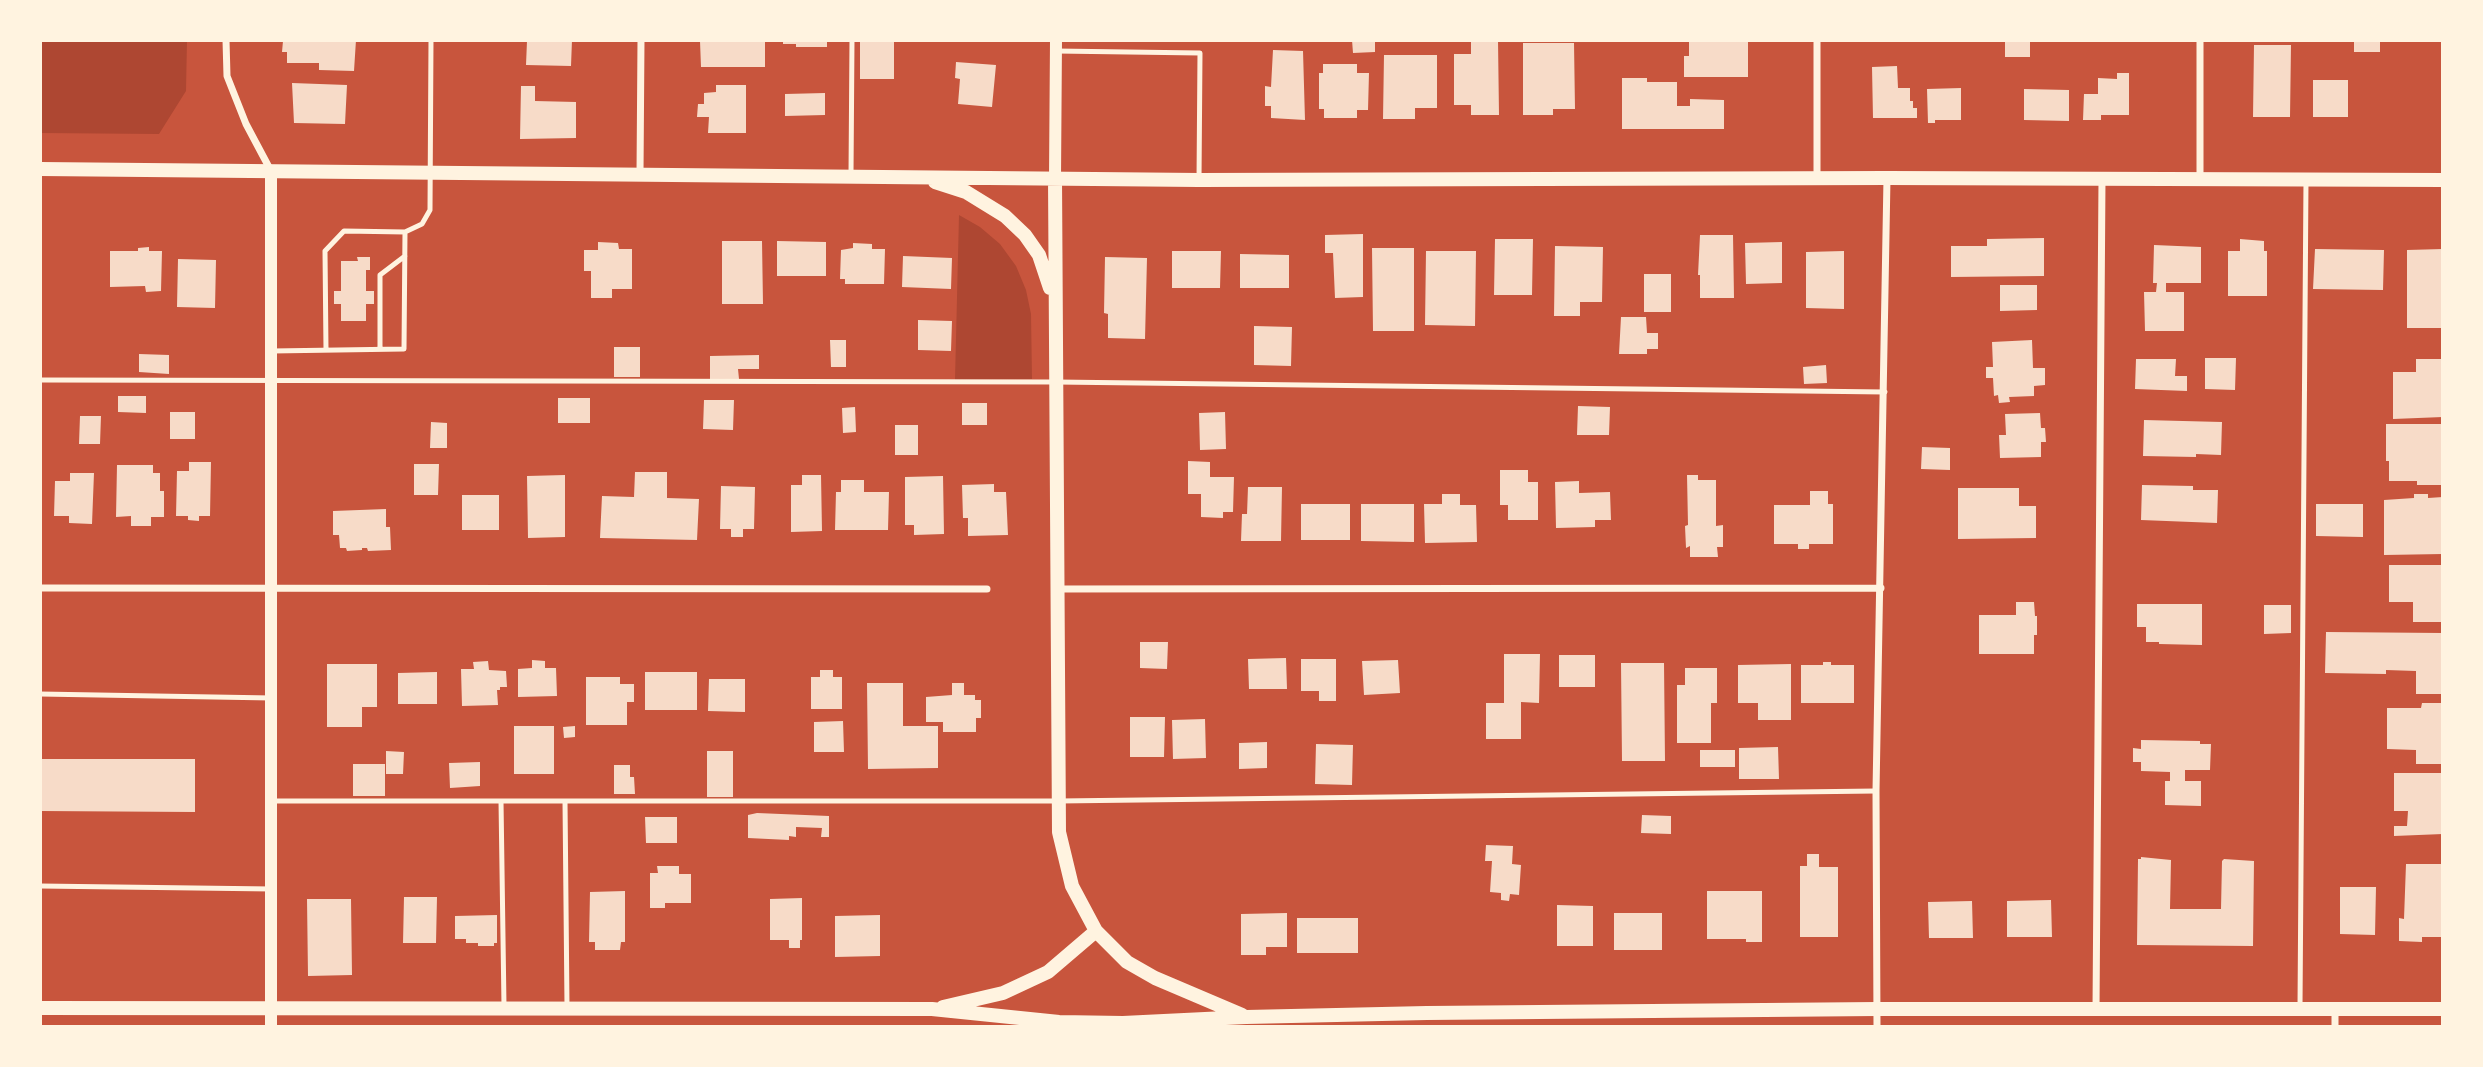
<!DOCTYPE html>
<html>
<head>
<meta charset="utf-8">
<style>
	body { margin:0 }
	#map { position:relative; width:2483px; height:1067px; overflow:hidden; background:#c8553d; font-family:"Exo 2",sans-serif }
	canvas { display:block }
	.frame { position:absolute; inset:0; border:42px solid #fff3e0; pointer-events:none }
</style>
</head>
<body>
<div id="map">
<canvas width="2483" height="1067"></canvas>
<div class="frame"></div>
</div>
<script>
const ctx = document.querySelector('canvas').getContext('2d');
ctx.lineJoin = 'round';
function fill(path, color) {
  ctx.fillStyle = color;
  ctx.fill(path, 'evenodd');
}
function toPath(rows) {
  const path = new Path2D();
  for (const r of rows) {
    path.moveTo(r[0], r[1]);
    for (let i = 2; i < r.length; i += 2) path.lineTo(r[i], r[i + 1]);
  }
  return path;
}
function strokePath(path, color, width, dash) {
  ctx.strokeStyle = color;
  ctx.lineWidth = width;
  ctx.lineCap = dash ? 'butt' : 'round';
  ctx.setLineDash(dash || []);
  ctx.stroke(path);
}
const green = toPath([
	[40,40,187,40,186,91,159,134,40,133],
	[959,215,980,227,1000,244,1016,266,1026,290,1031,314,1032,379,955,380]
]);
const building = toPath([
	[286,40,356,40,354,71,319,70,319,63,287,63,287,52,282,52,283,41],
	[572,40,571,66,526,65,527,41],
	[783,40,827,40,827,47,796,47,796,44,783,44],
	[860,40,894,40,894,79,860,79],
	[1352,40,1375,40,1375,52,1353,53],
	[1471,40,1498,40,1499,115,1471,115,1471,105,1454,105,1454,54,1471,54],
	[1689,40,1748,40,1748,77,1684,77,1684,56,1689,56],
	[2005,40,2030,40,2030,57,2005,57],
	[2354,40,2380,40,2380,52,2354,52],
	[700,41,765,42,765,67,701,67],
	[1523,43,1574,43,1575,109,1553,109,1553,115,1523,115],
	[2254,45,2291,45,2290,117,2253,117],
	[1273,50,1303,51,1305,120,1271,118,1271,106,1265,106,1265,86,1271,87],
	[1384,55,1437,55,1437,108,1415,108,1415,119,1383,119],
	[956,62,996,65,992,107,958,104,960,79,955,78],
	[1323,64,1357,64,1357,73,1369,73,1368,110,1357,110,1357,118,1324,118,1324,109,1319,109,1319,73,1323,73],
	[1897,66,1898,88,1910,88,1910,101,1913,101,1913,108,1917,108,1917,118,1873,118,1872,67],
	[2117,73,2129,73,2129,115,2101,115,2101,120,2083,120,2084,94,2098,94,2098,78,2117,79],
	[1622,78,1647,78,1647,82,1677,82,1677,106,1690,106,1690,99,1724,100,1724,129,1622,129],
	[2313,80,2348,80,2348,117,2313,117],
	[292,83,347,85,345,124,294,123],
	[716,85,746,85,746,133,708,133,709,117,697,117,698,104,704,104,704,93,716,92],
	[521,86,535,86,535,101,576,102,576,138,520,139],
	[1961,88,1961,120,1935,120,1935,123,1928,123,1927,89],
	[2024,89,2069,90,2069,121,2024,120],
	[825,93,825,115,785,116,785,94],
	[1363,234,1363,297,1335,298,1333,253,1325,253,1325,235],
	[1700,235,1733,235,1734,298,1700,298,1700,275,1698,275],
	[2044,238,2044,276,1951,277,1951,246,1987,246,1987,239],
	[1495,239,1533,239,1532,295,1494,295],
	[2240,239,2264,241,2264,251,2267,251,2267,296,2228,296,2228,251,2240,251],
	[722,241,762,241,763,304,722,304],
	[777,241,826,242,826,276,777,276],
	[598,242,618,243,619,249,632,249,632,289,612,289,612,298,591,298,591,271,584,271,584,250,598,250],
	[1782,242,1782,283,1746,284,1745,243],
	[853,243,872,244,872,249,885,249,884,284,845,284,845,279,840,279,841,250,853,248],
	[2154,245,2201,247,2201,283,2166,283,2166,292,2184,292,2184,331,2145,331,2144,292,2156,292,2157,283,2153,283],
	[1555,246,1603,247,1602,302,1580,302,1580,316,1554,316],
	[149,247,149,251,162,251,161,291,146,292,145,286,110,287,110,251,138,251,138,248],
	[1372,248,1414,248,1414,331,1373,331],
	[2315,249,2384,250,2383,290,2313,289],
	[2443,249,2443,328,2407,328,2407,250],
	[1172,251,1221,251,1220,288,1172,288],
	[1426,251,1476,251,1475,326,1425,325],
	[1844,251,1844,309,1806,308,1806,252],
	[1240,254,1289,255,1289,288,1240,288],
	[903,256,952,258,951,289,902,287],
	[357,257,370,257,370,270,366,270,366,291,374,291,374,304,366,304,366,321,341,321,341,304,334,304,334,291,341,291,341,261,358,261],
	[1105,257,1147,258,1145,339,1108,338,1108,314,1104,313],
	[178,259,216,260,215,308,177,307],
	[1644,274,1671,274,1671,312,1644,312],
	[2000,285,2037,285,2037,310,2000,311],
	[1621,317,1646,317,1647,333,1658,333,1658,349,1647,349,1647,354,1619,354],
	[918,320,952,321,951,351,918,350],
	[1254,326,1292,327,1291,366,1254,365],
	[830,340,846,340,846,367,831,367],
	[2032,340,2033,368,2045,368,2045,385,2034,386,2034,396,2009,397,2010,402,1999,403,1998,395,1994,396,1993,378,1986,378,1986,367,1993,367,1992,342],
	[614,347,640,347,640,377,614,377],
	[139,354,169,355,169,374,139,372],
	[759,355,759,369,738,369,739,379,710,379,710,356],
	[2205,358,2236,358,2235,390,2205,389],
	[2136,359,2176,359,2175,376,2187,376,2187,391,2135,389],
	[2416,359,2443,359,2443,417,2393,419,2393,372,2416,372],
	[1826,365,1827,383,1804,384,1803,367],
	[118,396,146,396,146,413,118,412],
	[558,398,590,398,590,423,558,423],
	[704,400,734,400,733,430,703,429],
	[962,403,987,403,987,425,962,425],
	[1578,406,1610,407,1609,435,1577,435],
	[855,407,856,432,843,433,842,408],
	[170,412,195,412,195,439,170,439],
	[1225,412,1226,449,1200,450,1199,413],
	[2040,413,2041,428,2045,428,2046,442,2041,442,2041,457,2000,458,1999,435,2006,435,2005,414],
	[80,416,101,416,100,444,79,444],
	[2144,420,2222,422,2221,455,2196,454,2196,457,2143,456],
	[431,422,447,423,447,448,430,448],
	[2386,424,2443,424,2443,485,2417,485,2417,481,2389,481,2389,461,2386,461],
	[895,425,918,425,918,455,895,455],
	[1922,447,1950,448,1950,470,1921,469],
	[1188,461,1210,462,1210,477,1234,477,1233,512,1223,512,1223,518,1201,517,1201,494,1188,494],
	[189,462,211,462,210,516,199,516,199,521,188,520,188,516,176,516,177,471,189,471],
	[414,464,439,464,438,495,414,495],
	[117,465,153,465,153,473,160,473,160,491,164,491,164,517,151,517,151,526,131,526,131,516,116,517],
	[1500,470,1528,470,1528,482,1538,482,1538,520,1508,520,1508,505,1500,505],
	[635,472,667,472,667,498,699,499,697,540,600,538,602,496,634,497],
	[70,473,94,473,92,524,69,523,69,516,54,516,55,481,70,481],
	[565,475,565,537,528,538,527,476],
	[802,475,821,475,822,531,791,532,791,485,802,485],
	[1687,475,1698,475,1698,480,1716,480,1716,526,1723,525,1723,547,1717,547,1718,557,1690,557,1690,546,1686,548,1685,526,1688,525],
	[943,476,944,534,914,535,914,525,905,525,905,477],
	[841,480,864,480,864,492,889,492,888,530,835,530,836,492,841,492],
	[1579,481,1579,493,1610,492,1611,520,1595,520,1595,527,1556,528,1555,482],
	[994,484,994,492,1006,492,1008,535,968,536,968,518,963,518,962,485],
	[2142,485,2193,486,2193,490,2218,490,2217,523,2141,520],
	[721,486,755,487,754,529,743,529,743,537,731,537,731,529,720,529],
	[1248,487,1282,487,1281,541,1241,541,1242,514,1247,514],
	[1958,488,2019,488,2019,506,2036,506,2036,538,1958,539],
	[1810,491,1828,491,1828,504,1833,504,1833,544,1809,544,1809,549,1798,549,1798,544,1774,544,1774,505,1810,505],
	[1442,494,1460,494,1460,505,1476,505,1477,542,1425,543,1424,504,1442,504],
	[2414,494,2428,494,2428,498,2443,497,2443,554,2384,555,2384,500,2414,498],
	[462,495,499,495,499,530,462,530],
	[1301,504,1350,504,1350,540,1301,540],
	[1361,504,1414,504,1414,542,1361,541],
	[2316,504,2363,504,2363,537,2316,536],
	[386,509,386,527,390,527,391,550,368,551,367,548,362,548,362,550,347,551,346,548,340,548,339,535,333,535,333,511],
	[2389,565,2443,565,2443,622,2413,622,2413,602,2389,602],
	[2016,602,2034,602,2035,616,2037,616,2037,635,2034,635,2034,654,1979,654,1979,615,2016,615],
	[2137,604,2202,604,2202,645,2159,644,2159,642,2146,642,2146,627,2137,627],
	[2264,605,2291,605,2291,633,2264,634],
	[2326,632,2443,633,2443,694,2416,694,2416,671,2386,670,2386,674,2325,673],
	[1140,642,1168,642,1167,669,1140,668],
	[1504,654,1540,654,1539,703,1521,702,1521,739,1486,739,1486,703,1504,703],
	[1559,655,1595,655,1595,687,1559,687],
	[1286,658,1287,689,1249,689,1248,659],
	[1301,659,1336,659,1336,701,1319,701,1319,691,1301,691],
	[532,660,545,661,545,668,556,668,557,696,518,697,518,669,532,668],
	[1398,660,1400,693,1364,695,1362,661],
	[488,661,489,670,506,671,507,687,500,687,500,690,497,690,498,705,462,706,461,669,474,669,473,662],
	[1823,662,1831,662,1831,665,1854,665,1854,703,1801,703,1801,665,1823,665],
	[1621,663,1664,663,1665,761,1622,761],
	[327,664,377,664,377,707,362,707,362,727,327,727],
	[1791,664,1791,720,1758,720,1758,703,1738,703,1738,665],
	[1685,668,1717,668,1717,703,1711,703,1711,743,1677,743,1677,685,1685,685],
	[820,670,833,670,833,677,842,677,842,709,811,709,811,677,820,677],
	[437,672,437,704,398,704,398,673],
	[645,672,697,672,697,710,645,710],
	[586,677,620,677,620,684,634,684,634,702,627,702,627,725,586,725],
	[709,679,745,679,745,712,708,711],
	[867,683,903,683,903,726,938,726,938,768,868,769],
	[952,683,964,683,964,695,975,695,975,700,981,700,981,718,976,718,976,732,943,732,943,722,926,722,926,697,952,695],
	[2422,703,2443,703,2443,764,2416,764,2416,750,2387,749,2387,708,2421,708],
	[1130,717,1165,717,1164,757,1130,757],
	[1205,719,1206,758,1173,759,1172,720],
	[843,721,844,752,814,752,814,722],
	[514,726,554,726,554,774,514,774],
	[575,726,575,737,564,738,563,727],
	[2141,740,2200,741,2200,744,2211,744,2210,770,2185,770,2185,781,2201,781,2201,806,2165,805,2165,781,2170,781,2170,772,2141,771,2141,762,2133,762,2133,748,2141,749],
	[1267,742,1267,768,1239,769,1239,743],
	[1316,744,1353,745,1352,785,1315,784],
	[1778,747,1779,779,1739,779,1739,748],
	[1700,750,1735,750,1735,767,1700,767],
	[386,751,404,752,403,774,386,774],
	[707,751,733,751,733,797,707,797],
	[40,759,195,759,195,812,40,811],
	[480,762,480,786,450,788,449,763],
	[353,764,385,764,385,796,353,796],
	[614,765,630,765,630,777,634,777,635,794,614,794],
	[2394,773,2443,773,2443,834,2394,836,2394,826,2407,826,2408,811,2394,811],
	[757,813,829,816,829,837,821,837,822,828,796,827,796,837,789,836,789,840,748,838,748,815],
	[1642,815,1671,816,1671,834,1641,833],
	[645,817,677,817,677,843,646,843],
	[1486,845,1513,846,1512,864,1521,865,1519,895,1510,894,1509,901,1501,900,1501,893,1490,892,1492,861,1485,861],
	[1807,854,1819,854,1819,867,1838,867,1838,937,1800,937,1800,866,1807,866],
	[2141,857,2171,860,2170,909,2221,909,2222,861,2224,859,2254,861,2253,946,2137,945,2138,859,2141,859],
	[2406,864,2443,864,2443,937,2422,937,2422,942,2399,941,2399,918,2404,919],
	[657,866,679,866,679,874,691,874,691,903,665,903,665,908,650,908,650,873,658,873],
	[2340,887,2376,887,2375,935,2340,934],
	[625,891,625,942,621,942,620,950,595,950,595,942,589,942,590,892],
	[1707,891,1762,891,1762,942,1746,942,1746,939,1707,939],
	[404,897,437,897,436,943,403,943],
	[802,898,802,940,800,940,800,948,789,948,789,940,770,940,770,899],
	[307,899,351,899,352,975,308,976],
	[2051,900,2052,937,2007,937,2007,901],
	[1972,901,1973,938,1929,938,1928,902],
	[1557,905,1593,906,1593,946,1557,946],
	[1287,913,1287,947,1266,947,1266,955,1241,955,1241,914],
	[1614,913,1662,913,1662,950,1614,950],
	[497,915,497,943,494,943,494,946,478,946,478,943,466,943,466,939,455,939,455,916],
	[880,915,880,956,835,957,835,916],
	[1297,918,1358,918,1358,953,1297,953]
]);
const service = toPath([
	[1056,51,1200,53,1199,180],
	[851,174,852,40],
	[380,349,380,275,405,256],
	[326,350,325,251,344,231,405,232],
	[272,351,404,349,405,232,422,224,430,210,431,40],
	[40,380,1056,382,1885,392],
	[40,694,272,698],
	[272,801,1059,801,1876,791],
	[501,801,504,1006],
	[565,801,567,1006],
	[40,886,272,889],
	[2300,1006,2306,180]
]);
const minor = toPath([
	[226,40,227,76,246,124,271,171],
	[640,173,641,40],
	[1817,178,1817,40],
	[2200,179,2200,40],
	[40,588,987,589],
	[1059,589,1881,588],
	[2096,1009,2102,179],
	[1877,1027,1876,791,1887,178],
	[2335,1027,2335,1009]
]);
const tertiary = toPath([
	[1055,178,1056,40],
	[271,1027,271,172]
]);
const secondary = toPath([
	[40,169,1199,180,1887,178,2443,180],
	[1055,178,1059,832,1072,886,1096,931,1127,962,1155,978,1242,1015],
	[935,182,966,192,1005,216,1025,235,1039,255,1050,288],
	[943,1007,1003,993,1048,972,1096,931],
	[40,1008,932,1009,1059,1022,1123,1023,1246,1017,1427,1013,1877,1009,2443,1009]
]);
fill(green, '#ae4732');
fill(building, '#f7dbc8');
strokePath(service, '#fff3e0', 5);
strokePath(minor, '#fff3e0', 7);
strokePath(tertiary, '#fff3e0', 12);
strokePath(secondary, '#fff3e0', 14);
</script>
</body>
</html>
